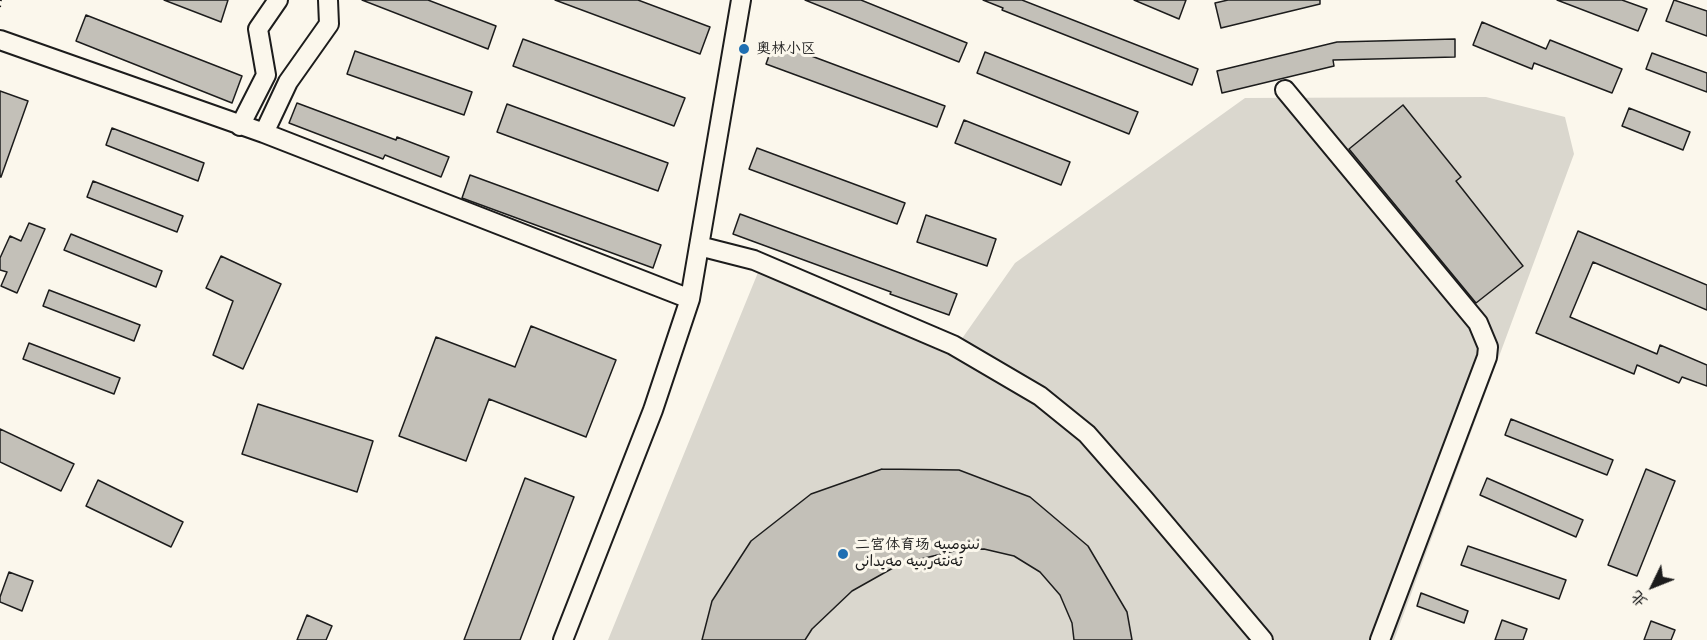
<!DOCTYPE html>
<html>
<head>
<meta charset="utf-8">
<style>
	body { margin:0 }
	#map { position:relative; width:1707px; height:640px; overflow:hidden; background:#fbf7ec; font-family:"Balsamiq Sans","LXGW WenKai TC",sans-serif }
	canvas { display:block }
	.north { position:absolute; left:1623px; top:556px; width:60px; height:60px; -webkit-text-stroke:4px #fbf7ec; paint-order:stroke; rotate:227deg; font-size:16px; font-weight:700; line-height:24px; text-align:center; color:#1c1c1c }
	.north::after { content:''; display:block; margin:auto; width:21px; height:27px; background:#1c1c1c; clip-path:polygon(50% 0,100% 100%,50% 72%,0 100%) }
</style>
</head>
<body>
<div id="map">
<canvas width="1707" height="640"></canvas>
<div class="north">北</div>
</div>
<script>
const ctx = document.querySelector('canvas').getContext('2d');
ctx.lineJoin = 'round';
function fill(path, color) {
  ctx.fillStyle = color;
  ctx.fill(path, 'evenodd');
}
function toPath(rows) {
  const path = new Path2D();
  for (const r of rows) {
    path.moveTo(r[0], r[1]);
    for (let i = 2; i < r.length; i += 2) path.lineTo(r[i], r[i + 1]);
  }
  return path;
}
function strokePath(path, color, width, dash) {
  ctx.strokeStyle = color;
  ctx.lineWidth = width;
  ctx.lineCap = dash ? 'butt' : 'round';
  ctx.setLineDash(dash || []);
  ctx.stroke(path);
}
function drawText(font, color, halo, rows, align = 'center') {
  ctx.font = font + ' "Balsamiq Sans","Playpen Sans Arabic","LXGW WenKai TC",sans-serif';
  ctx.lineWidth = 6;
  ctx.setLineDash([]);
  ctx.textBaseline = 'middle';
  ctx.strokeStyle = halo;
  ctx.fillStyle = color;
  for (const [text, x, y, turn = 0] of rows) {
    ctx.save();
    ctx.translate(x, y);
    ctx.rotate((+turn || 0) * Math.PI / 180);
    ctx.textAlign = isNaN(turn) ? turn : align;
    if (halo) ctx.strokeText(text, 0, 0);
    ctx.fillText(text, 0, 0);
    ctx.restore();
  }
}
const green = toPath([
	[1486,97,1565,117,1574,154,1394,640,608,640,759,270,961,340,1015,263,1245,98]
]);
const building = toPath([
	[164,0,228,0,221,22,164,0],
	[362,0,428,0,496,26,488,49,362,0],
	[555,0,638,0,710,27,700,54,555,0],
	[805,0,861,0,967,43,959,62,805,0],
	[983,0,1022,0,1198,69,1192,85,1002,10,1003,8,983,0],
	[1134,0,1186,0,1179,19,1134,0],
	[1228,0,1320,0,1320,4,1221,28,1215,3,1228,0],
	[1557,0,1622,0,1647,9,1638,31,1557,0],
	[1674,0,1707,11,1707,36,1666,21,1674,0],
	[86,15,242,76,232,103,76,41,86,15],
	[1482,22,1546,49,1550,40,1622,69,1612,93,1534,63,1532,69,1473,45,1482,22],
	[523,39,685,98,674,126,513,66,523,39],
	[1455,39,1455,57,1333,60,1334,66,1222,93,1217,71,1337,42,1455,39],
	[774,42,945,106,937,127,766,64,774,42],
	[355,51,472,92,464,115,347,74,355,51],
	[985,52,1138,112,1129,134,977,73,985,52],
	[1652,53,1707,73,1707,92,1646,69,1652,53],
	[0,91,28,101,1,177,0,177,0,91],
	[297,103,396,140,397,137,449,157,441,177,385,155,383,159,289,123,297,103],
	[507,104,668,163,658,191,497,132,507,104],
	[1403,105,1461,177,1456,181,1523,266,1476,303,1349,149,1403,105],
	[1629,108,1690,132,1683,150,1622,126,1629,108],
	[964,120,1070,162,1061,185,955,143,964,120],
	[112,128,204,163,198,181,106,145,112,128],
	[757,148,905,203,897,224,749,169,757,148],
	[470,175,661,245,653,268,462,198,470,175],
	[93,181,183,216,177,232,87,197,93,181],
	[740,214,957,294,949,315,890,294,891,292,733,234,740,214],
	[926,215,996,239,987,266,917,242,926,215],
	[29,223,45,229,17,293,1,286,7,272,0,270,0,258,10,236,21,241,29,223],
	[1578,231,1707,285,1707,310,1593,262,1570,317,1657,354,1660,345,1707,365,1707,386,1682,377,1679,383,1637,365,1634,374,1536,333,1578,231],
	[71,234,162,271,156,287,64,250,71,234],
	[221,256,281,284,243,369,213,355,233,301,206,288,221,256],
	[49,290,140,325,134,341,43,306,49,290],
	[531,326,616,360,586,437,489,399,466,461,399,436,436,337,515,367,531,326],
	[29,343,120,378,114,394,23,359,29,343],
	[258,404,373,441,357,492,242,454,258,404],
	[1511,419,1613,460,1607,475,1505,435,1511,419],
	[0,429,74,464,61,491,0,462,0,429],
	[882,469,959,470,1030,497,1088,546,1127,612,1132,640,1074,640,1072,623,1060,595,1040,572,1014,556,984,549,954,551,900,564,852,591,812,629,805,640,702,640,712,601,751,541,811,494,882,469],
	[1646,469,1675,481,1637,576,1608,565,1646,469],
	[525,478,574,497,520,640,464,640,525,478],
	[1487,478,1583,520,1576,537,1480,495,1487,478],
	[98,480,183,522,171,547,86,506,98,480],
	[1468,546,1566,580,1559,599,1461,565,1468,546],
	[9,572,33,581,22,611,0,602,0,597,9,572],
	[1421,593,1468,611,1464,623,1417,606,1421,593],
	[307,615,332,626,326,640,297,640,307,615],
	[1502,620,1527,629,1523,640,1495,640,1502,620],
	[1651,621,1675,630,1671,640,1644,640,1651,621]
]);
const path = toPath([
	[0,7,1,0]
]);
const minor = toPath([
	[0,40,264,133,690,299],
	[1285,90,1478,323,1488,347,1487,357,1380,640],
	[240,126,266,75,258,29,278,0],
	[264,133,288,82,329,24,328,0],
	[699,246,754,260,953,345,1040,396,1087,434,1144,499,1263,640],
	[563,640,653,410,690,299,741,0]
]);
const markers = [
	[744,49,6,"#1f6fb2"],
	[843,554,6,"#1f6fb2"]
];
const poiNames = [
	["奥林小区",756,49],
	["二宫体育场 نىنومىيە",855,545],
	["تەنتەربىيە مەيدانى",855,562]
];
fill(green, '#dad7ce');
fill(building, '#c3c0b8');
strokePath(building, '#1c1c1c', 1.5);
strokePath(minor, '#1c1c1c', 22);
strokePath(path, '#1c1c1c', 2, [1.5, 4.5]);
strokePath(minor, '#fbf7ec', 18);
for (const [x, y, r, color] of markers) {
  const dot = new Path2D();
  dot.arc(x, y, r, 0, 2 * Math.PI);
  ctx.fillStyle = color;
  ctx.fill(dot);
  strokePath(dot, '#fbf7ec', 2);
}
drawText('15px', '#1c1c1c', '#fbf7ec', poiNames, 'left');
</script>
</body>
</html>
